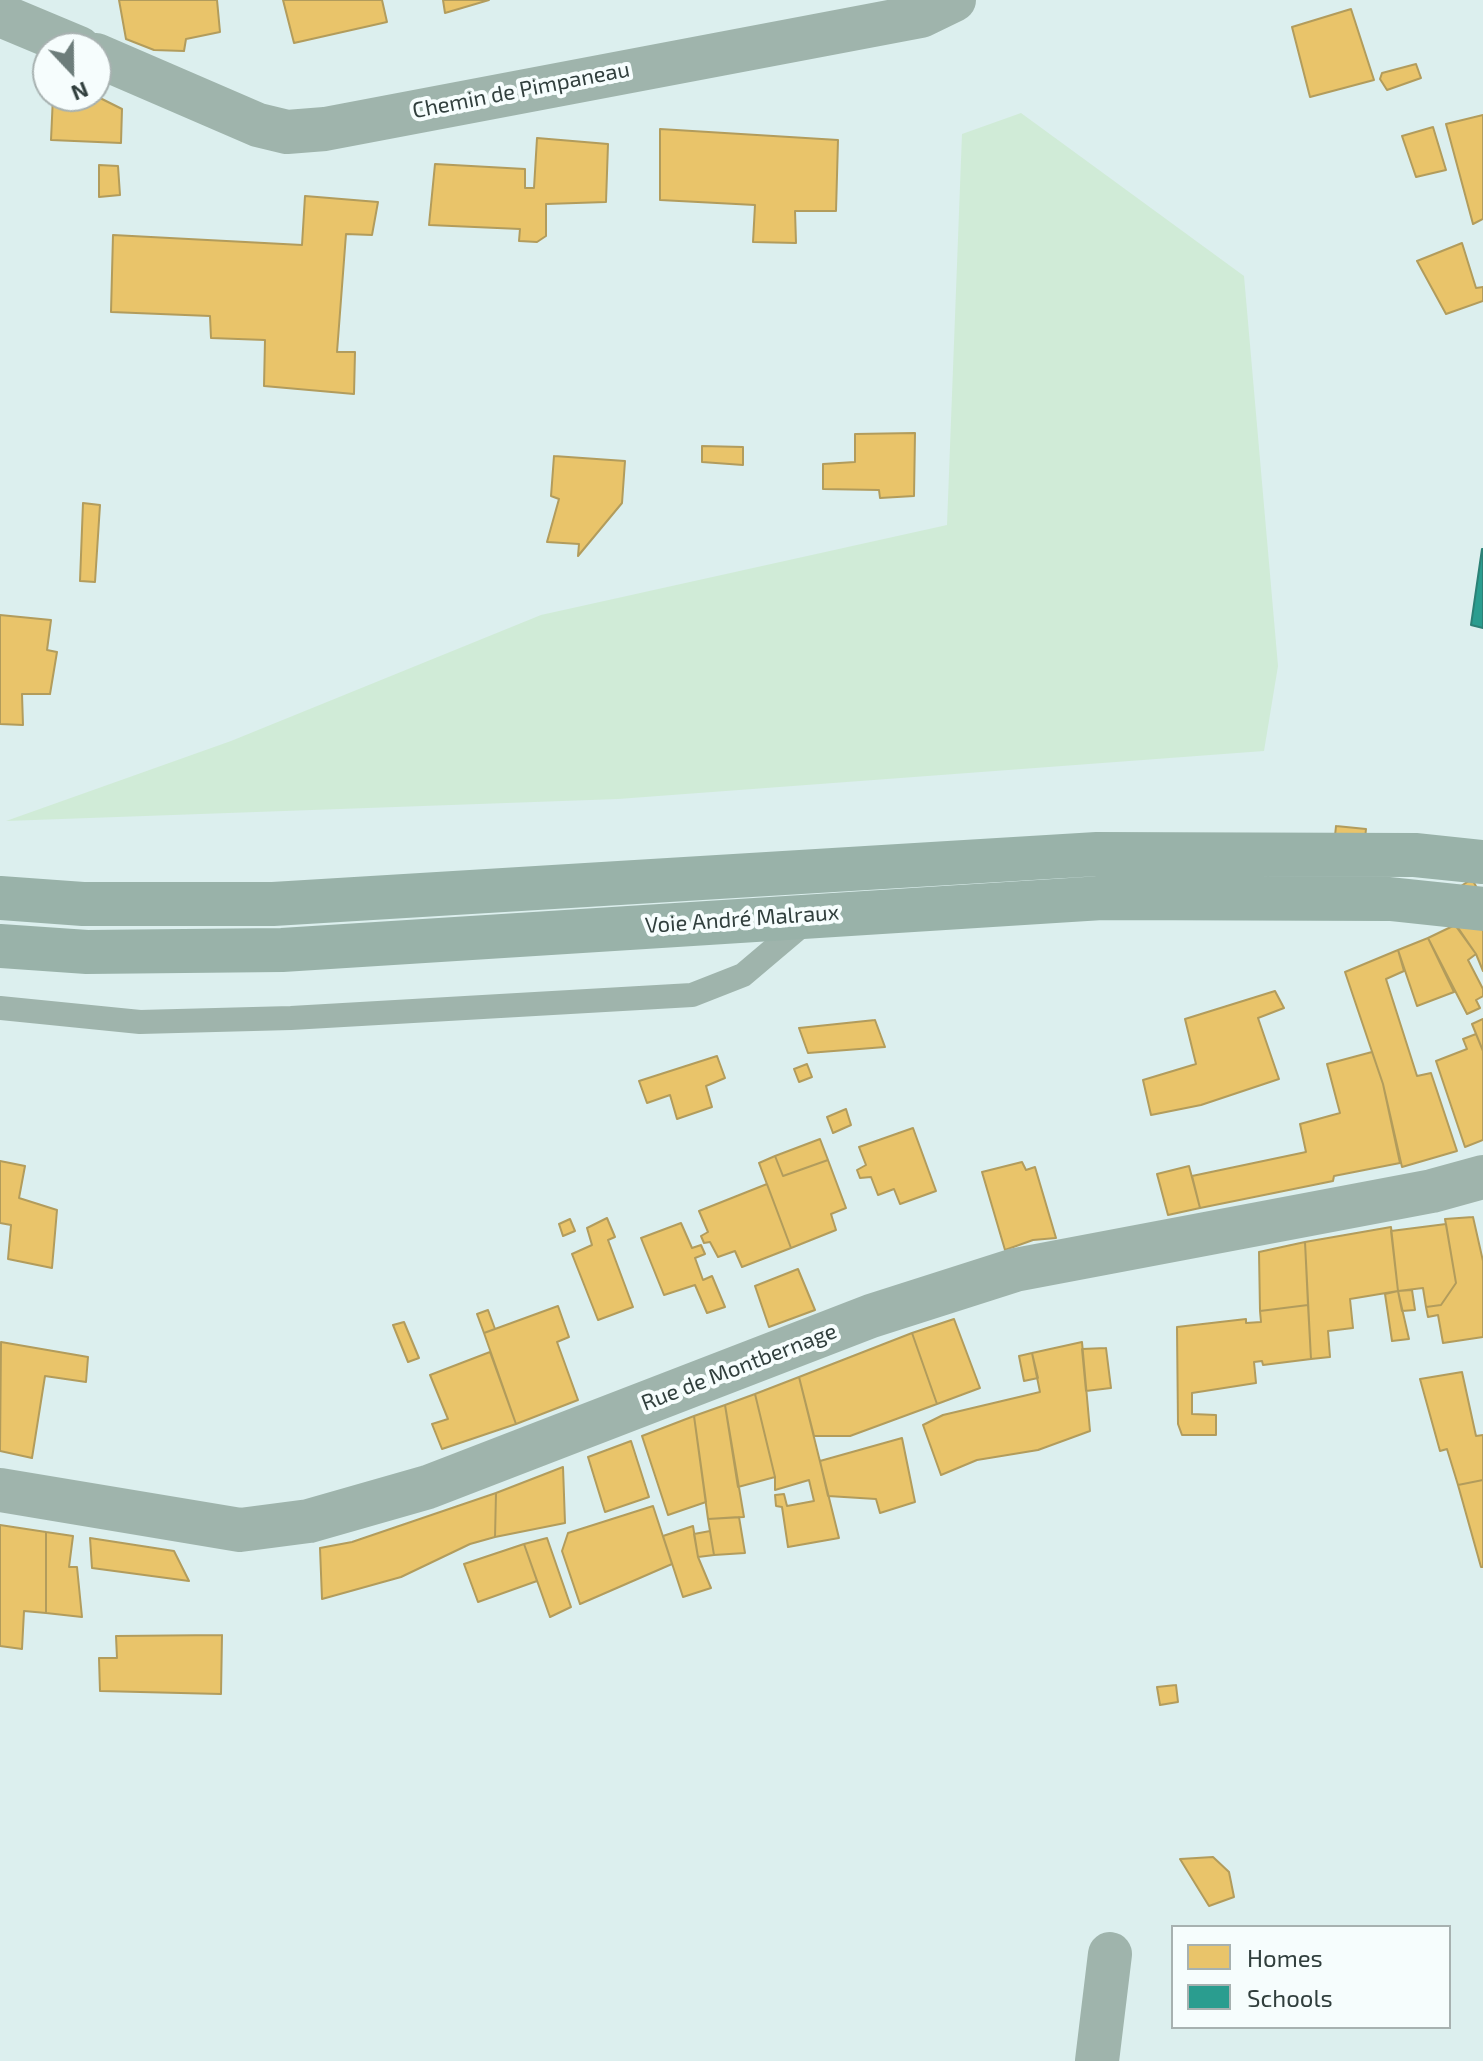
<!DOCTYPE html>
<html>
<head>
<meta charset="utf-8">
<style>
	body { margin:0 }
	#map { position:relative; width:1483px; height:2061px; overflow:hidden; background:#dcefee; font-family:"Exo 2",sans-serif }
	canvas { display:block }
	.legend { position:absolute; left:1171px; top:1925px; width:280px; height:104px; box-sizing:border-box; background:#f6fdfd; border:2px solid #a7b1b0; margin:0; padding:10px 14px; list-style:none; font-size:24px; color:#313f3d }
	.legend li { display:flex; align-items:center; gap:16px; height:40px }
	.legend b { width:40px; border:2px solid #a7b1b0 }
	.north { position:absolute; left:32px; top:32px; width:80px; height:80px; box-sizing:border-box; background:#f6fdfd; border:2px solid #a7b1b0; border-radius:50%; rotate:158deg; font-size:22px; font-weight:700; line-height:32px; text-align:center; color:#313f3d }
	.north::after { content:''; display:block; margin:auto; width:28px; height:36px; background:#6d7d7b; clip-path:polygon(50% 0,100% 100%,50% 72%,0 100%) }
</style>
</head>
<body>
<div id="map">
<canvas width="1483" height="2061"></canvas>
<ul class="legend">
<li><b style="height:22px;background:#e9c46a"></b>Homes</li>
<li><b style="height:22px;background:#2a9d8f"></b>Schools</li>
</ul>
<div class="north">N</div>
</div>
<script>
const ctx = document.querySelector('canvas').getContext('2d');
ctx.lineJoin = 'round';
function fill(path, color) {
  ctx.fillStyle = color;
  ctx.fill(path, 'evenodd');
}
function toPath(rows) {
  const path = new Path2D();
  for (const r of rows) {
    path.moveTo(r[0], r[1]);
    for (let i = 2; i < r.length; i += 2) path.lineTo(r[i], r[i + 1]);
  }
  return path;
}
function strokePath(path, color, width, dash) {
  ctx.strokeStyle = color;
  ctx.lineWidth = width;
  ctx.lineCap = dash ? 'butt' : 'round';
  ctx.setLineDash(dash || []);
  ctx.stroke(path);
}
function drawText(font, color, halo, rows, align = 'center') {
  ctx.font = font + ' "Exo 2",sans-serif';
  ctx.lineWidth = 8;
  ctx.setLineDash([]);
  ctx.textBaseline = 'middle';
  ctx.strokeStyle = halo;
  ctx.fillStyle = color;
  for (const [text, x, y, turn = 0] of rows) {
    ctx.save();
    ctx.translate(x, y);
    ctx.rotate((+turn || 0) * Math.PI / 180);
    ctx.textAlign = isNaN(turn) ? turn : align;
    if (halo) ctx.strokeText(text, 0, 0);
    ctx.fillText(text, 0, 0);
    ctx.restore();
  }
}
const green = toPath([
	[1021,113,1244,276,1278,666,1264,751,618,799,6,821,231,741,541,615,947,525,962,134]
]);
const homes = toPath([
	[119,0,217,0,220,32,186,39,184,51,154,50,126,39,119,0],
	[283,0,382,0,387,22,294,43,283,0],
	[443,0,489,0,445,13,443,0],
	[1351,9,1374,80,1310,97,1292,27,1351,9],
	[1416,64,1421,78,1387,90,1380,79,1382,73,1416,64],
	[53,96,96,96,122,109,121,143,51,140,53,96],
	[1483,115,1483,219,1473,224,1446,124,1483,115],
	[1433,127,1446,170,1416,177,1402,136,1433,127],
	[660,129,838,140,836,211,795,211,796,243,753,242,755,205,660,200,660,129],
	[537,138,608,144,606,202,546,204,546,236,537,242,519,241,520,229,429,225,435,164,525,169,525,188,534,188,537,138],
	[99,165,118,166,120,195,99,197,99,165],
	[305,196,378,202,372,235,346,234,337,352,355,352,354,394,264,386,265,340,211,338,210,316,111,312,113,235,302,245,305,196],
	[1462,243,1476,288,1483,287,1483,301,1446,314,1417,261,1462,243],
	[915,433,914,496,880,498,879,490,823,489,823,464,855,462,855,434,915,433],
	[702,446,743,447,743,465,702,462,702,446],
	[554,456,625,461,622,503,578,556,579,544,547,542,559,499,551,496,554,456],
	[83,503,100,505,95,582,80,581,83,503],
	[0,615,51,620,47,650,57,652,50,694,22,694,23,725,0,724,0,615],
	[1336,826,1366,829,1363,858,1333,855,1336,826],
	[1472,879,1483,899,1483,971,1476,954,1439,900,1472,879],
	[1455,925,1476,954,1468,960,1483,989,1483,996,1476,1000,1480,1008,1467,1014,1428,938,1455,925],
	[1428,938,1454,992,1417,1006,1398,950,1428,938],
	[1398,950,1404,971,1386,979,1417,1076,1431,1073,1457,1151,1402,1167,1383,1084,1345,972,1398,950],
	[1275,991,1284,1008,1258,1018,1279,1079,1201,1105,1151,1115,1143,1080,1196,1064,1185,1019,1275,991],
	[1483,1019,1483,1051,1472,1024,1483,1019],
	[875,1020,885,1047,808,1053,799,1028,875,1020],
	[1476,1034,1483,1051,1483,1140,1465,1147,1436,1061,1467,1049,1463,1039,1476,1034],
	[1372,1052,1383,1084,1400,1163,1334,1176,1333,1181,1200,1208,1192,1176,1306,1152,1300,1124,1340,1113,1327,1064,1372,1052],
	[717,1056,725,1078,706,1086,712,1107,677,1119,670,1095,647,1103,639,1081,717,1056],
	[807,1064,812,1077,799,1082,794,1069,807,1064],
	[846,1109,851,1125,833,1133,827,1117,846,1109],
	[913,1128,936,1191,900,1204,894,1189,878,1195,871,1177,860,1178,857,1170,866,1165,859,1147,913,1128],
	[820,1139,828,1160,783,1176,775,1156,820,1139],
	[775,1156,783,1176,828,1160,846,1208,831,1214,836,1230,791,1248,759,1163,775,1156],
	[0,1161,25,1166,19,1198,57,1210,52,1268,8,1259,11,1225,0,1223,0,1161],
	[1022,1162,1026,1170,1035,1167,1056,1238,1033,1240,1005,1250,982,1172,1022,1162],
	[1189,1166,1200,1208,1168,1215,1157,1174,1189,1166],
	[767,1184,791,1248,742,1267,735,1251,718,1257,710,1242,704,1243,701,1236,708,1232,699,1211,767,1184],
	[1473,1217,1483,1261,1483,1337,1443,1343,1438,1315,1428,1317,1426,1307,1441,1305,1456,1283,1445,1219,1473,1217],
	[607,1218,615,1237,608,1240,633,1307,598,1320,572,1254,592,1245,587,1228,607,1218],
	[570,1219,575,1231,563,1236,559,1224,570,1219],
	[681,1223,692,1248,701,1245,705,1254,695,1258,703,1280,712,1276,725,1307,707,1313,695,1285,664,1295,641,1238,681,1223],
	[1446,1224,1456,1283,1441,1305,1426,1307,1423,1288,1398,1291,1391,1231,1446,1224],
	[1391,1227,1398,1291,1350,1299,1353,1328,1328,1331,1330,1357,1311,1359,1305,1242,1391,1227],
	[1305,1242,1308,1305,1260,1311,1259,1252,1305,1242],
	[798,1269,815,1310,769,1327,755,1286,798,1269],
	[1412,1290,1415,1310,1402,1311,1398,1291,1412,1290],
	[1398,1291,1409,1339,1392,1341,1385,1294,1398,1291],
	[1308,1305,1311,1359,1263,1365,1262,1361,1254,1362,1256,1383,1192,1393,1192,1414,1216,1415,1216,1435,1182,1435,1178,1424,1177,1327,1246,1319,1246,1323,1261,1322,1260,1311,1308,1305],
	[558,1306,569,1337,557,1342,578,1400,516,1424,484,1333,558,1306],
	[488,1310,495,1329,484,1333,477,1314,488,1310],
	[954,1319,980,1388,937,1404,912,1333,954,1319],
	[404,1322,419,1358,408,1362,393,1325,404,1322],
	[912,1333,937,1404,850,1436,814,1436,799,1377,912,1333],
	[1,1342,88,1357,86,1382,45,1376,32,1458,0,1451,1,1342],
	[1082,1342,1090,1431,1038,1450,977,1460,941,1475,923,1425,943,1415,1040,1392,1032,1353,1082,1342],
	[1106,1348,1111,1388,1086,1391,1082,1349,1106,1348],
	[490,1352,516,1424,442,1449,432,1424,448,1419,430,1375,490,1352],
	[1032,1353,1038,1378,1024,1381,1019,1356,1032,1353],
	[1462,1372,1476,1436,1483,1435,1483,1480,1458,1485,1447,1449,1440,1451,1420,1379,1462,1372],
	[799,1377,839,1538,788,1547,782,1507,776,1506,775,1495,784,1494,787,1506,814,1501,809,1480,775,1490,775,1477,755,1394,799,1377],
	[755,1394,775,1477,738,1487,725,1405,755,1394],
	[725,1405,744,1517,708,1519,694,1416,725,1405],
	[694,1416,706,1502,668,1515,642,1436,694,1416],
	[902,1438,915,1502,880,1513,876,1499,828,1496,820,1461,902,1438],
	[631,1441,649,1497,605,1512,588,1457,631,1441],
	[563,1467,565,1523,495,1537,496,1493,563,1467],
	[1483,1480,1483,1567,1481,1567,1458,1485,1483,1480],
	[496,1493,495,1537,470,1544,401,1577,322,1599,320,1548,352,1542,496,1493],
	[653,1506,672,1564,580,1604,562,1551,568,1533,653,1506],
	[739,1517,745,1553,714,1555,708,1519,739,1517],
	[0,1525,46,1532,46,1613,24,1611,22,1649,0,1646,0,1525],
	[693,1526,698,1557,711,1588,683,1597,663,1536,693,1526],
	[710,1531,714,1555,698,1557,694,1534,710,1531],
	[46,1532,73,1536,69,1567,77,1567,82,1617,46,1613,46,1532],
	[90,1538,174,1551,189,1581,92,1568,90,1538],
	[547,1538,571,1607,550,1617,524,1544,547,1538],
	[524,1544,537,1581,478,1602,464,1564,524,1544],
	[222,1635,221,1694,100,1691,99,1658,117,1658,116,1636,222,1635],
	[1176,1685,1178,1702,1160,1705,1157,1687,1176,1685],
	[1213,1857,1229,1872,1234,1897,1209,1906,1180,1859,1213,1857]
]);
const schools = toPath([
	[1482,549,1483,549,1483,628,1471,625,1482,549]
]);
const service = toPath([
	[0,1008,140,1022,291,1018,692,995,743,975,808,920]
]);
const minor = toPath([
	[0,15,79,48],
	[96,55,258,125,287,132,325,129,921,16,954,0],
	[0,1490,240,1530,309,1521,428,1487,871,1316,1015,1270,1432,1191,1483,1177],
	[1097,2061,1110,1954]
]);
const secondary = toPath([
	[0,898,83,904,273,904,1097,854,1415,855,1483,862],
	[0,946,87,952,282,950,1102,898,1390,899,1483,909]
]);
const streetNames = [
	["Chemin de Pimpaneau",521,90,-11],
	["Voie André Malraux",742,919,-4],
	["Rue de Montbernage",739,1367,-21]
];
fill(green, '#d0ebd7');
fill(homes, '#e9c46a');
strokePath(homes, '#b29c5c', 2);
fill(schools, '#2a9d8f');
strokePath(schools, '#2c8176', 2);
strokePath(service, '#9fb4ac', 24);
strokePath(minor, '#9fb4ac', 44);
strokePath(secondary, '#99b2a9', 44);
drawText('22px', '#313f3d', '#f6fdfd', streetNames);
</script>
</body>
</html>
